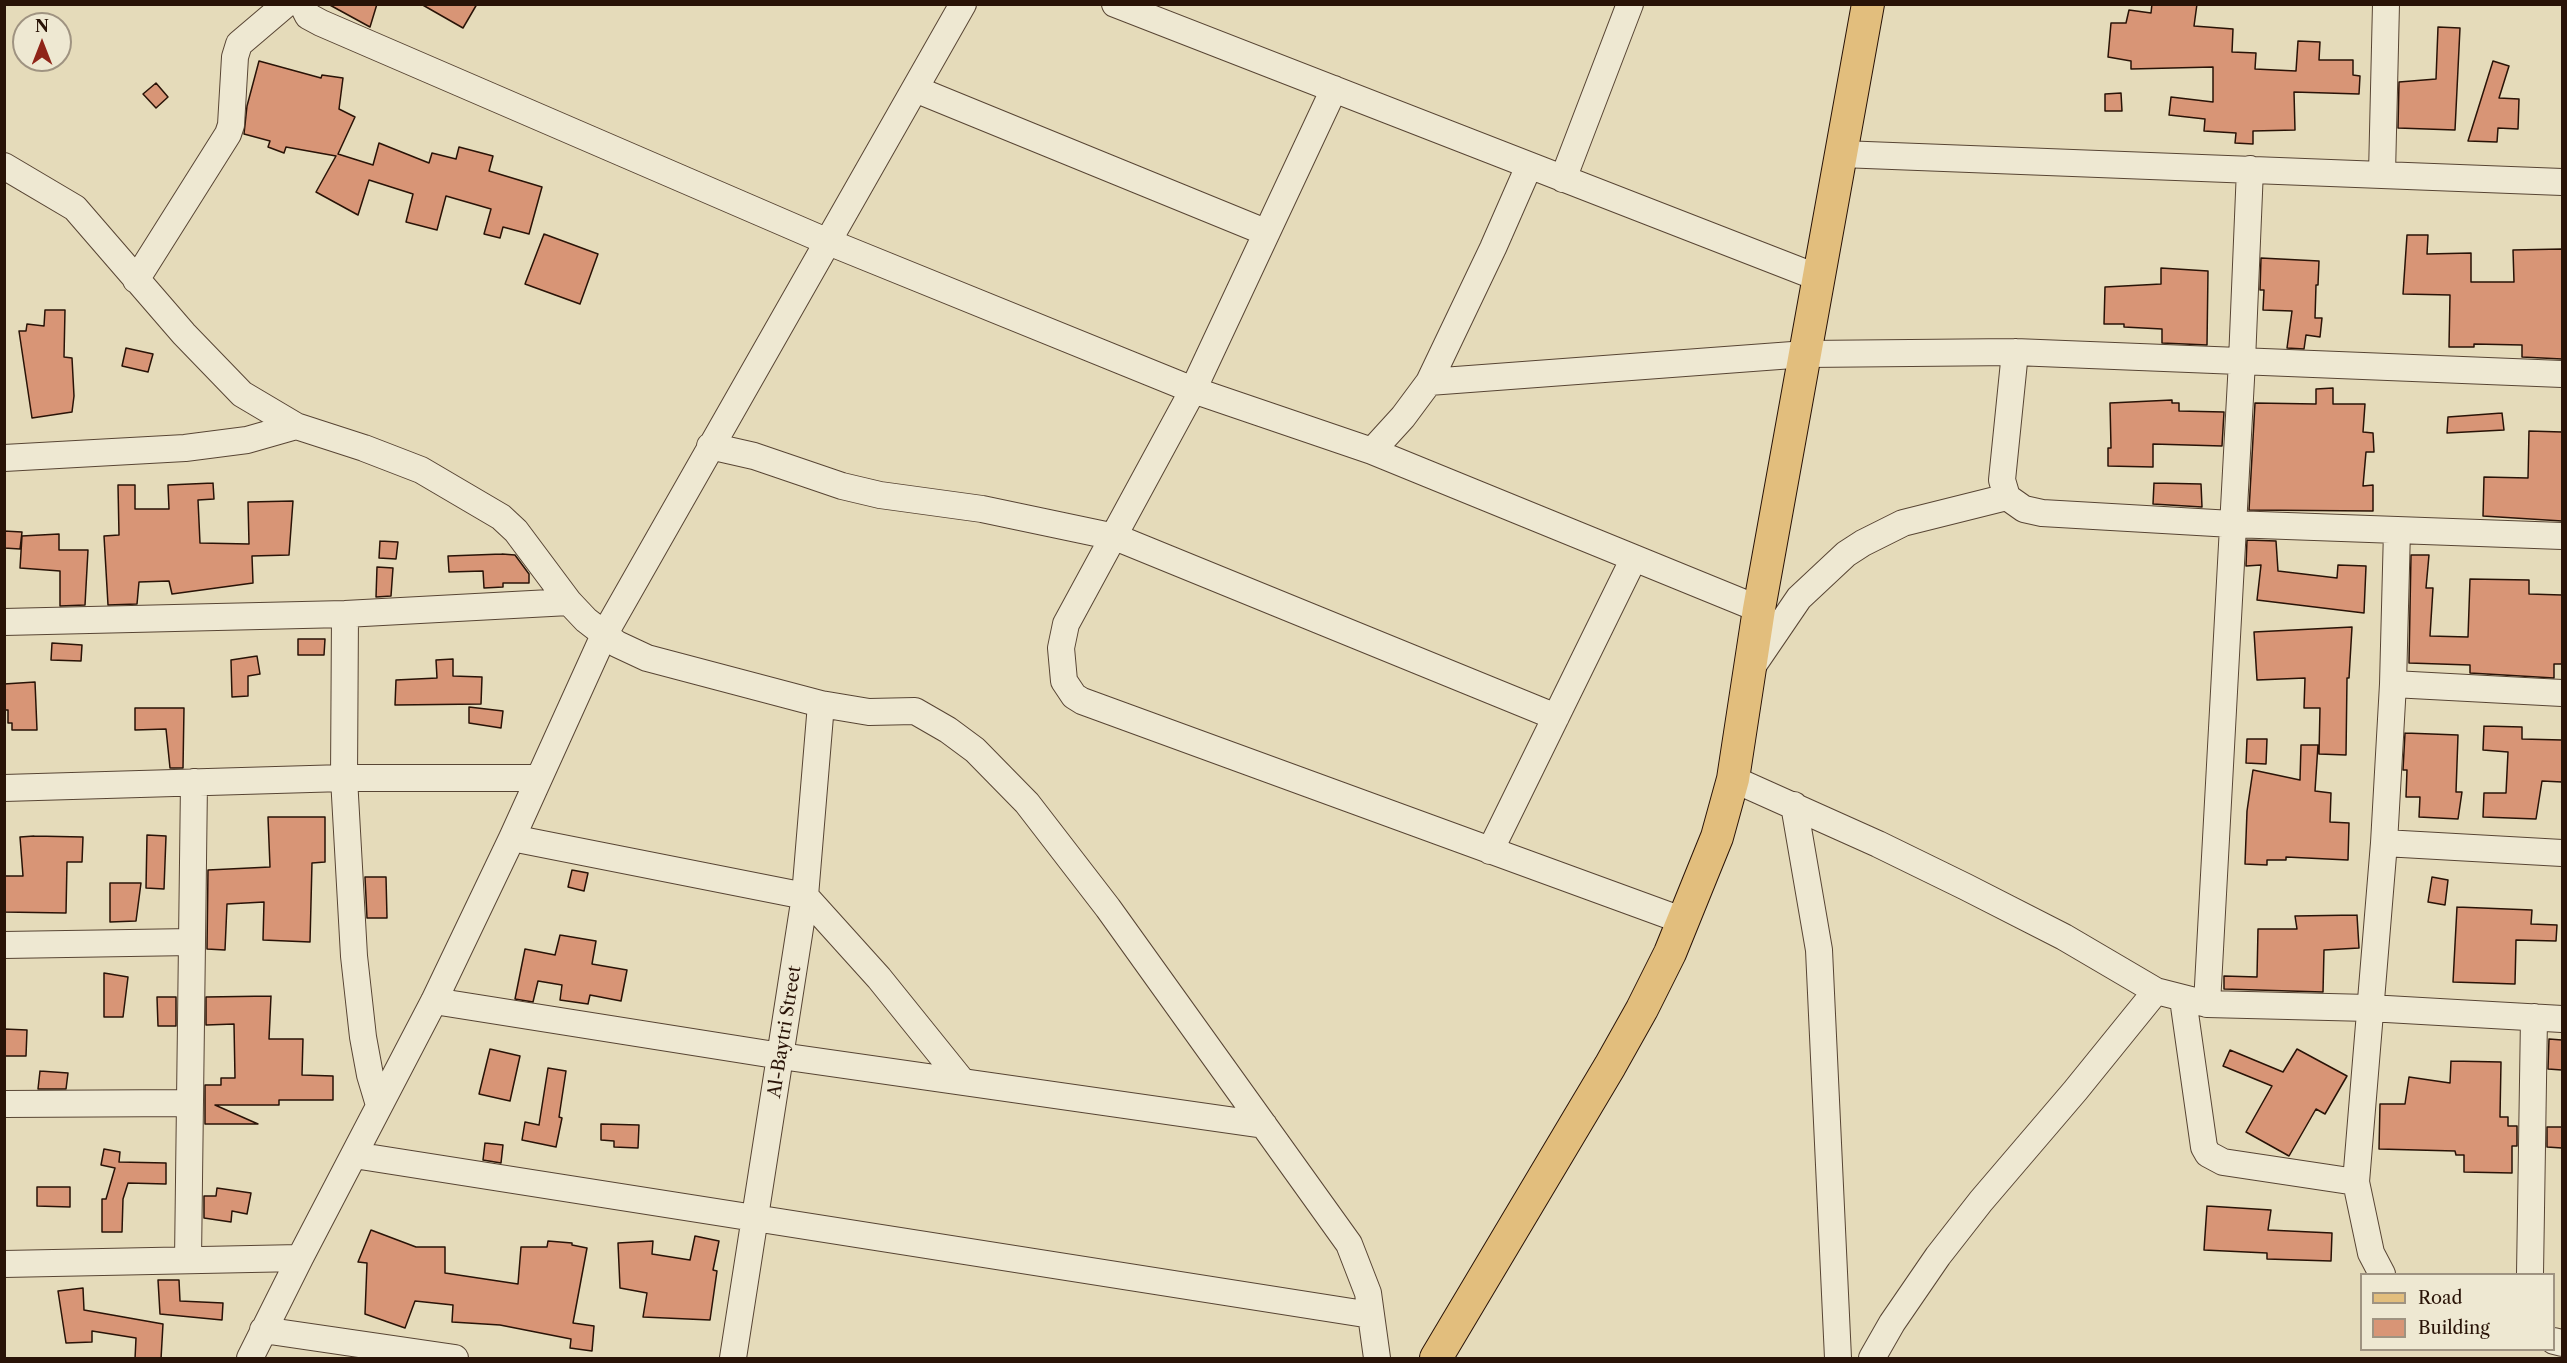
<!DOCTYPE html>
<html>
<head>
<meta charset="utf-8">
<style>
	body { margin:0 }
	#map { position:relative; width:2567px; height:1363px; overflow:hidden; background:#e5dbba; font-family:"Libre Caslon Text",serif }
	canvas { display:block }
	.frame { position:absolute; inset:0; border:6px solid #291307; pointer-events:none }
	.legend { position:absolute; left:2360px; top:1273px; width:195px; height:78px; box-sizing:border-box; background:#eee8d2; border:2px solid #9f9381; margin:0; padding:8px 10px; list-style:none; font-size:18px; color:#291307 }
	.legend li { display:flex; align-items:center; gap:12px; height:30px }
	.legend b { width:30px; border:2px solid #9f9381 }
	.north { position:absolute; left:12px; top:12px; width:60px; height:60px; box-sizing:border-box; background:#eee8d2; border:2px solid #9f9381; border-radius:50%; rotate:0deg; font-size:16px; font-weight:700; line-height:24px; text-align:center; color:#291307 }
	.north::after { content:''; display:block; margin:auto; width:21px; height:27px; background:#8f2418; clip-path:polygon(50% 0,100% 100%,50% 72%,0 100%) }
</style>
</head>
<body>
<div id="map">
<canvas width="2567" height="1363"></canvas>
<div class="frame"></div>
<ul class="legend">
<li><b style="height:8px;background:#e2be7d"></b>Road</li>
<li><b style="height:16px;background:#d89576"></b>Building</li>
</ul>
<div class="north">N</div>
</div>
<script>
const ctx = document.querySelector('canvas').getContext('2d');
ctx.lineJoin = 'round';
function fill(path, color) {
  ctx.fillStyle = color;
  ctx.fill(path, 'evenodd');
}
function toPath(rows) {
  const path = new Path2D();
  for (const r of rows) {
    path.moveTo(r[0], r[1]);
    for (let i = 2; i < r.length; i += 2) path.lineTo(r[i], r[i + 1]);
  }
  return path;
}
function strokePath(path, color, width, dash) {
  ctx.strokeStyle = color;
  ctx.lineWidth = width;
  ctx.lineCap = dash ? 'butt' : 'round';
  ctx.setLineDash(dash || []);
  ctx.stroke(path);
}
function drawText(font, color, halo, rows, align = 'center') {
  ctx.font = font + ' "Libre Caslon Text",serif';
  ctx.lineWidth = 6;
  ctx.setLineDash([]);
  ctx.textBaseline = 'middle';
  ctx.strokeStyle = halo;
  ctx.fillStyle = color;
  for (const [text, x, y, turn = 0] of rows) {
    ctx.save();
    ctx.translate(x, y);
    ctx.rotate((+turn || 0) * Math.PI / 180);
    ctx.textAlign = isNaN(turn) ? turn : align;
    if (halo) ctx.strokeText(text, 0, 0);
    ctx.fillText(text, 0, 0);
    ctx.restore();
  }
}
const building = toPath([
	[328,4,377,4,370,27,328,4],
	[421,4,477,4,463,28,421,4],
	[2152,4,2197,4,2194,26,2233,29,2232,52,2256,53,2255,69,2296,71,2298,41,2320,42,2319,60,2353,60,2353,75,2360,76,2359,94,2294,92,2295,130,2253,131,2253,144,2235,143,2236,133,2204,131,2205,119,2169,115,2171,97,2213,102,2213,67,2131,69,2131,61,2108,57,2111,23,2126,23,2129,10,2151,13,2152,4],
	[2438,27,2460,28,2455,130,2398,128,2399,82,2436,79,2438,27],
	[259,61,321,78,322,75,343,78,339,109,355,117,338,154,373,165,379,143,429,163,432,153,456,159,459,147,493,156,489,171,542,187,529,234,503,227,500,238,484,234,491,209,446,196,437,230,406,222,413,194,369,180,358,215,316,192,336,156,286,147,284,153,268,147,270,141,244,134,247,106,259,61],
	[2493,61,2509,66,2499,98,2519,99,2518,129,2498,128,2497,142,2468,141,2493,61],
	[156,83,168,97,156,108,143,94,156,83],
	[2121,93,2122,111,2105,111,2105,94,2121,93],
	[544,234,598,254,580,304,525,284,544,234],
	[2407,235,2428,235,2427,254,2471,253,2471,282,2514,282,2513,250,2562,249,2562,359,2522,357,2522,345,2474,344,2474,347,2449,347,2450,295,2403,294,2407,235],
	[2261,258,2319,261,2318,285,2316,285,2315,318,2322,318,2320,337,2306,335,2304,349,2287,348,2292,311,2263,310,2264,290,2260,290,2261,258],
	[2161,268,2208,271,2207,345,2162,343,2162,329,2124,327,2124,324,2104,324,2105,287,2161,284,2161,268],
	[45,310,65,310,64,357,72,358,74,396,72,412,32,418,19,331,26,331,27,324,44,326,45,310],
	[126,348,153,354,148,372,122,366,126,348],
	[2333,388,2333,404,2365,404,2363,432,2373,433,2374,452,2366,452,2363,486,2373,485,2373,511,2249,510,2255,403,2316,404,2316,389,2333,388],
	[2172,400,2172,403,2179,403,2179,411,2224,412,2222,446,2153,444,2153,467,2108,466,2108,448,2111,448,2110,403,2172,400],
	[2502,413,2504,430,2447,433,2448,417,2502,413],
	[2529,431,2562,432,2562,521,2483,516,2484,477,2528,478,2529,431],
	[213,483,214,499,198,500,200,543,249,544,248,502,293,501,289,555,252,556,253,583,172,594,169,581,139,582,137,604,108,605,104,536,119,535,118,485,135,485,135,509,169,509,168,485,213,483],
	[2154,483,2201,484,2202,507,2153,504,2154,483],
	[4,531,22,532,20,549,4,548,4,531],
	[59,534,59,550,88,550,85,605,60,606,60,571,20,568,22,536,59,534],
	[2247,540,2276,541,2278,571,2337,578,2338,565,2366,566,2364,613,2257,600,2261,565,2246,566,2247,540],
	[380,541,398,542,396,559,379,558,380,541],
	[502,554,515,555,529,574,529,583,503,583,503,587,484,588,483,571,449,572,448,556,502,554],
	[2411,555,2429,555,2426,588,2433,588,2430,636,2468,637,2470,579,2529,580,2529,594,2562,595,2562,664,2554,664,2554,678,2470,673,2470,665,2409,663,2411,555],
	[377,567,393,568,391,596,376,597,377,567],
	[2352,627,2349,678,2347,678,2346,755,2319,754,2320,708,2304,708,2305,678,2257,680,2254,632,2352,627],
	[298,639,325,639,324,655,298,655,298,639],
	[52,643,82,645,81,661,51,660,52,643],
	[257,656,260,674,248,676,248,696,232,697,231,660,257,656],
	[453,659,453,676,482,677,481,704,395,705,396,680,437,678,436,660,453,659],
	[35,682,37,730,12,730,12,723,8,723,8,710,4,710,4,684,35,682],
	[469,707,503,711,501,728,469,723,469,707],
	[135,708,184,708,183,768,170,768,166,729,135,730,135,708],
	[2484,726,2522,727,2522,739,2562,740,2562,782,2542,781,2536,819,2483,817,2484,793,2506,793,2508,752,2483,750,2484,726],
	[2405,733,2458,735,2456,792,2462,792,2458,819,2419,817,2420,797,2406,797,2407,770,2403,770,2405,733],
	[2247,739,2267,739,2266,764,2246,763,2247,739],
	[2301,745,2318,745,2315,791,2331,793,2330,822,2349,823,2348,860,2286,857,2286,860,2267,860,2267,865,2245,864,2247,811,2253,770,2300,780,2301,745],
	[268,817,325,817,325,862,312,863,310,942,263,940,264,902,227,904,225,950,207,949,208,870,270,867,268,817],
	[147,835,166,836,164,889,146,888,147,835],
	[34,836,83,837,82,862,67,862,66,913,4,912,4,876,23,876,20,837,34,836],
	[572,870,588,873,584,891,568,887,572,870],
	[365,877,386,877,387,918,367,918,365,877],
	[2432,877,2448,880,2445,905,2428,902,2432,877],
	[110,883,141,883,136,921,110,922,110,883],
	[2457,907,2532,910,2531,924,2557,925,2556,941,2516,940,2515,984,2453,982,2457,907],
	[2357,915,2359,948,2324,950,2323,992,2224,989,2224,976,2257,977,2258,929,2297,929,2295,916,2357,915],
	[560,935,596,941,592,964,627,970,621,1001,590,995,588,1004,560,1000,562,985,538,981,533,1002,515,999,525,949,555,955,560,935],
	[104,973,128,977,123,1017,104,1017,104,973],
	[271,996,269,1039,303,1039,302,1075,333,1076,333,1100,279,1100,279,1105,215,1105,258,1124,205,1124,205,1085,221,1085,221,1078,235,1078,234,1024,206,1025,206,997,271,996],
	[157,997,176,997,176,1026,158,1026,157,997],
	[4,1029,27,1030,26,1056,4,1056,4,1029],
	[2549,1039,2562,1040,2562,1070,2548,1069,2549,1039],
	[490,1049,520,1056,510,1101,479,1094,490,1049],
	[2297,1049,2347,1076,2325,1114,2316,1109,2289,1156,2246,1132,2272,1086,2223,1066,2230,1050,2283,1072,2297,1049],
	[2451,1061,2501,1062,2500,1117,2508,1117,2508,1126,2517,1126,2517,1146,2512,1146,2512,1173,2464,1172,2464,1155,2456,1155,2455,1151,2379,1149,2380,1104,2405,1104,2409,1077,2450,1083,2451,1061],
	[548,1068,566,1071,559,1117,562,1118,556,1147,522,1140,525,1122,539,1125,548,1068],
	[40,1071,68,1073,66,1089,38,1089,40,1071],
	[601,1124,639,1125,638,1148,614,1147,614,1141,601,1140,601,1124],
	[2547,1127,2562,1127,2562,1148,2547,1147,2547,1127],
	[485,1143,503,1145,501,1163,483,1160,485,1143],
	[104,1149,120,1152,119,1162,166,1163,166,1184,128,1183,123,1199,122,1232,102,1232,102,1199,106,1199,115,1168,101,1165,104,1149],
	[37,1187,70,1187,70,1207,37,1206,37,1187],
	[217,1188,251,1193,247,1214,232,1211,231,1222,204,1218,204,1196,216,1196,217,1188],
	[2207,1206,2271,1210,2268,1230,2332,1233,2331,1261,2267,1259,2267,1253,2204,1250,2207,1206],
	[371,1230,416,1247,445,1247,445,1273,518,1284,521,1247,547,1247,548,1241,572,1243,572,1245,587,1248,573,1323,594,1326,592,1351,570,1348,571,1339,500,1325,452,1322,453,1305,415,1301,405,1328,365,1314,367,1263,358,1262,371,1230],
	[695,1236,719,1241,713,1270,717,1271,710,1320,643,1317,647,1293,620,1288,618,1243,653,1241,652,1254,690,1260,695,1236],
	[158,1280,179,1280,180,1301,223,1303,222,1320,160,1314,158,1280],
	[83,1288,84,1310,163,1324,161,1359,135,1359,136,1338,92,1331,92,1342,66,1343,58,1291,83,1288]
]);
const minor = toPath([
	[302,4,308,16,321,23,826,241,1193,390,1372,451,1759,609],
	[1115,4,1819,278],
	[915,89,1265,232],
	[1334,89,1193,390,1066,624,1061,648,1064,681,1074,696,1082,701,1684,921],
	[1841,154,2562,182],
	[4,166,75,208,184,334,242,394,296,426,364,448,421,470,501,517,516,531,569,602,586,620,617,644,647,658,821,704,869,712,915,711,948,730,975,750,1027,803,1108,908,1349,1244,1368,1293,1377,1358],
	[2382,174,2386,4],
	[1563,179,1630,4],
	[136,280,228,134,231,125,235,57,239,44,286,4],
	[2015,352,2002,480,2007,497,2024,509,2042,513,2232,524,2562,536],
	[1429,382,1806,354,2015,352,2562,374],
	[710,446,754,456,842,486,880,495,982,509,1115,537,1556,717],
	[1372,451,1403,417,1429,382,1493,248,1529,166],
	[4,458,185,448,247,440,296,426],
	[345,614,344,778,354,956,363,1037,370,1075,379,1105],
	[4,622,345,614,569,602],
	[1752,667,1799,598,1846,554,1863,543,1903,523,2007,497],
	[2393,684,2562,693],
	[1733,779,1878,844,1966,887,2064,937,2156,991,2207,1004,2369,1008,2562,1019],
	[4,788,344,778,538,778],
	[1794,805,1819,950,1838,1358],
	[512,838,805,896,879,978,962,1081],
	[2384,843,2562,853],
	[1490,851,1634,558],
	[4,945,192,942],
	[2183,999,2204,1147,2208,1154,2223,1162,2356,1182],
	[434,1001,781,1056,1264,1125],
	[2207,1004,2242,361,2250,169],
	[4,1104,190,1103],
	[354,1155,1371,1315],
	[188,1260,194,782],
	[4,1264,300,1258],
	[2382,1274,2371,1253,2356,1182,2384,843,2393,684,2397,530],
	[2530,1274,2534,1017],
	[263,1330,455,1358],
	[2554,1341,2562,1343],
	[250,1358,300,1258,434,1001,512,838,604,635,963,4],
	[733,1358,805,896,821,704],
	[1872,1358,1892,1323,1938,1256,1981,1201,2075,1091,2156,991]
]);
const major = toPath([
	[1436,1358,1610,1066,1642,1009,1670,953,1717,837,1733,779,1759,609,1868,4]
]);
const streetNames = [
	["Al-Baytri Street",785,1032,-81]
];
fill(building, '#d89576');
strokePath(building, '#291307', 1.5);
strokePath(minor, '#584534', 28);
strokePath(major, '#291307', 34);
strokePath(minor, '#eee8d2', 26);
strokePath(major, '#e2be7d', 32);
drawText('18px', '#291307', '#eee8d2', streetNames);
</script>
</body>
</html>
